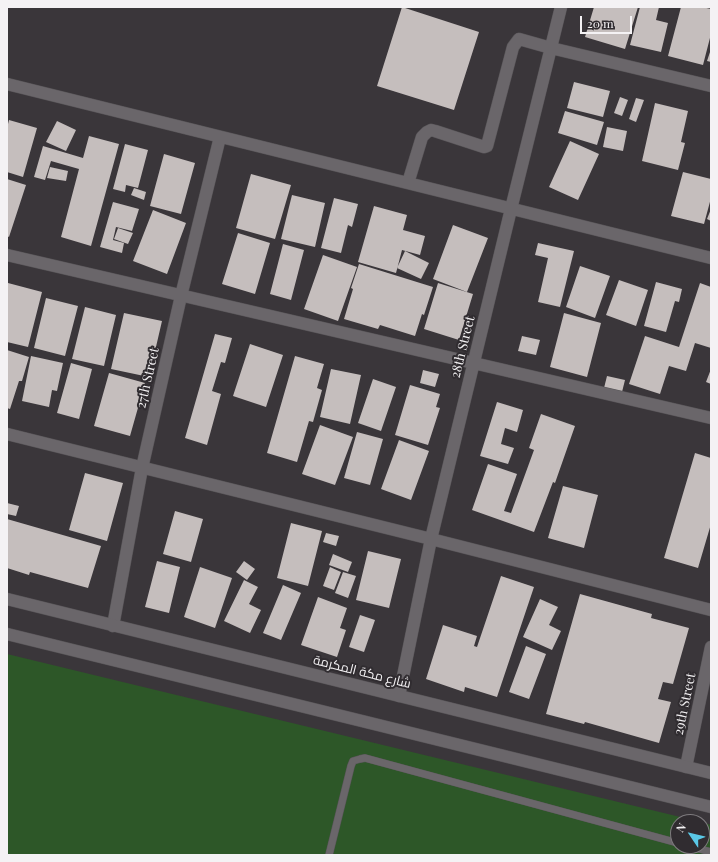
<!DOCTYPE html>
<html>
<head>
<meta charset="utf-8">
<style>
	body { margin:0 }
	#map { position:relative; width:718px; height:862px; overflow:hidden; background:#3a363a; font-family:"Playfair Display",serif }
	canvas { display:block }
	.frame { position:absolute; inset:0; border:8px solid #f4f2f4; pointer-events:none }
	.north { position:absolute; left:670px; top:814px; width:40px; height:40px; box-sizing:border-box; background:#302c30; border:1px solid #7e7b7e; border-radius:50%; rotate:305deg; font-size:11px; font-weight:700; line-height:16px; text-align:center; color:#f4f2f4 }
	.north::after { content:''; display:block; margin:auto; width:14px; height:18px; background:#5ac8e6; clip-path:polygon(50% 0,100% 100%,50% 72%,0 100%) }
	.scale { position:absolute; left:580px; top:16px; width:52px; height:18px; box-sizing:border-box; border:2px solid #f4f2f4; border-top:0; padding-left:5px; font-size:12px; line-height:14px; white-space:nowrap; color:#f4f2f4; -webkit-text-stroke:3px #302c30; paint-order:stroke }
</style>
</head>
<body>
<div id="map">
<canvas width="718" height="862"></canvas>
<div class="frame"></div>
<div class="north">N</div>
<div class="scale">20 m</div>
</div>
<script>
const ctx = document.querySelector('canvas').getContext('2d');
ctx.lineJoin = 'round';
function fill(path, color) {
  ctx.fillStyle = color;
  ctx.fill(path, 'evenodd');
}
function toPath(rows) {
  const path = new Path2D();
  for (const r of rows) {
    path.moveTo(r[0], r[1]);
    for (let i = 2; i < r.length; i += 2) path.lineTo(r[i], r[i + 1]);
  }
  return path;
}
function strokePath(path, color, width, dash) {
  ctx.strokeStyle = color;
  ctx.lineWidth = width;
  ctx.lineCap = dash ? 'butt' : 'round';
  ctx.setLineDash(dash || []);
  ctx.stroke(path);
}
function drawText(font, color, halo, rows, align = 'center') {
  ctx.font = font + ' "Playfair Display",Cairo,serif';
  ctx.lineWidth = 4;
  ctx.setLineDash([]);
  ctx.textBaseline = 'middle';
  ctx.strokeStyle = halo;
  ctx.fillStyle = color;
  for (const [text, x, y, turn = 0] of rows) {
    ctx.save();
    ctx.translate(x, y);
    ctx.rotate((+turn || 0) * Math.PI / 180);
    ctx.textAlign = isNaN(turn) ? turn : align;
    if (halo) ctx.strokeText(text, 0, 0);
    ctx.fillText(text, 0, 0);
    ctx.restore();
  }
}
const green = toPath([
	[7,654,701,822,678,822,678,846,702,846,702,822,711,825,711,855,7,855]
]);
const building = toPath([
	[402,7,479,32,454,110,377,86],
	[594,7,638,7,625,49,585,37],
	[640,7,659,7,656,20,668,23,661,52,630,45],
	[681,7,702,7,711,9,711,34,703,65,668,56],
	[711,49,711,62,707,61],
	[574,82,610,91,603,117,567,108],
	[620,97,628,100,622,116,614,113],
	[636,98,644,100,636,122,629,119],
	[655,103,688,111,681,142,685,143,678,170,642,161],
	[565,111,604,122,597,145,558,133],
	[9,120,37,128,23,177,7,172,7,128],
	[57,121,76,130,66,151,46,142],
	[607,127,627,131,623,151,603,147],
	[89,136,119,144,91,246,61,237,79,169,51,161,45,180,34,177,43,146,83,158],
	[570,141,599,154,578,200,549,187],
	[125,144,148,150,138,188,126,185,125,192,113,189],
	[164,154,195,163,181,214,150,206],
	[50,167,68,171,66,181,47,178],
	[683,172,711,179,711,198,704,224,671,216],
	[251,174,291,185,275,239,236,228],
	[7,179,26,185,9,237,7,236],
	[134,188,146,192,144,200,131,195],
	[292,195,325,203,315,247,281,239],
	[334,198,358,204,352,227,348,225,341,253,321,248],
	[113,202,139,209,132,231,116,227,113,240,124,243,122,253,100,247],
	[374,206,407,215,403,230,425,236,420,255,402,250,396,273,358,262],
	[711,209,711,221,707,219],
	[153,210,186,223,167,274,133,261],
	[453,225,488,238,467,292,433,279],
	[118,228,133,233,128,244,114,239],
	[238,233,270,243,255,294,222,284],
	[538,243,574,251,560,307,538,302,548,258,535,255],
	[283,244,304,250,291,300,270,294],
	[405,251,429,263,421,279,397,268],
	[323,255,357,267,338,321,304,309],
	[359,264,433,287,424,315,422,314,415,336,380,325,378,329,344,319,353,289,351,288],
	[580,266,610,276,595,318,566,307],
	[619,280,648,290,636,326,606,315],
	[656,282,682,289,679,302,675,301,666,332,644,326],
	[8,283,42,292,28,347,7,342,7,287],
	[438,283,473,294,459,340,424,329],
	[700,283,711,287,711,348,695,343,686,371,669,366,660,394,629,384,645,336,679,347],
	[46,298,78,306,65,356,34,348],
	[85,307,116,315,104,366,72,359],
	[124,313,162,321,149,377,111,369],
	[564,313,601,323,587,377,550,367],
	[215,334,232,338,225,363,221,362,212,391,221,394,207,445,185,438],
	[522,336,540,340,536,355,518,351],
	[250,344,283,355,266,407,233,396],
	[7,350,29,357,22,381,19,381,10,409,7,408],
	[31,356,63,363,57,391,52,390,49,407,22,401],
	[295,356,324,364,317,388,322,390,313,422,309,421,297,462,267,453],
	[71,363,92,369,79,419,57,413],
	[331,369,361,375,350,424,320,417],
	[711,369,711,384,706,382],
	[423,370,439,374,435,387,420,383],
	[109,373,145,383,130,436,94,426],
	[607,376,625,380,622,392,604,388],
	[373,379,396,387,381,431,358,423],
	[410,385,440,394,436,407,440,408,428,445,395,435],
	[497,402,523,410,517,432,505,428,501,444,514,448,508,464,480,456],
	[541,414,575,426,555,483,553,482,534,532,472,510,488,464,517,474,504,511,511,513,534,450,529,448],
	[320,425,353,437,335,485,302,474],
	[357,432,383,439,370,485,344,478],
	[399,440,429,451,411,500,381,489],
	[695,453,711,458,711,524,698,568,664,558],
	[85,473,123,483,107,541,69,530],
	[563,486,598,495,584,548,548,538],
	[7,503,19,506,16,516,7,514],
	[175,511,203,519,191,562,163,554],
	[7,519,101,546,88,588,30,572,29,575,7,568],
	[291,523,322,531,308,586,277,578],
	[326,533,339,536,336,546,323,542],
	[368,551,401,559,389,608,356,600],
	[333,554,352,562,348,572,329,565],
	[157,561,180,567,169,613,145,607],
	[244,561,255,569,247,580,236,572],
	[200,567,232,578,215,628,184,617],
	[330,567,341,572,334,590,323,586],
	[343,572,356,576,348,598,335,593],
	[501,576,534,587,497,697,465,687,464,692,426,679,443,625,477,636,474,646,477,647],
	[244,580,258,587,249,604,261,610,250,633,224,621],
	[283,585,301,593,281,640,263,633],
	[580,594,652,614,651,618,689,628,673,684,663,682,658,699,671,702,659,743,585,722,584,724,546,714],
	[318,597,347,608,340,628,346,630,337,657,301,645],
	[540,599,558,607,549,625,561,631,552,650,523,637],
	[360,615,375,620,364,652,349,647],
	[526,646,546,654,529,699,509,692]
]);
const lane = toPath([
	[689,846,711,852],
	[329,855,351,766,353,761,360,759,365,758,678,843]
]);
const street = toPath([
	[7,84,711,258],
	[408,183,422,137,427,132,431,130,435,131,484,147,487,146,513,47,519,39,551,48,711,86],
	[7,255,711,418],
	[7,434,431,539,711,610],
	[113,626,142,468,181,296,220,137],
	[399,696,431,539,511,209,561,7],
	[686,767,711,647]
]);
const secondary = toPath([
	[7,599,711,773],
	[7,634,366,722,711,807]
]);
const streetNames = [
	["28th Street",463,347,-76],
	["27th Street",148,378,-77],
	["شارع مكة المكرمة",362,672,14],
	["29th Street",685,704,-78]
];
fill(green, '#2d5728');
fill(building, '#c5bebd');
strokePath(lane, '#585558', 8);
strokePath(street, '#585558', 13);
strokePath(secondary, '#585558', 13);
strokePath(lane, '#6a666a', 7);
strokePath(street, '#6a666a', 12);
strokePath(secondary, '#6a666a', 12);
drawText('13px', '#f4f2f4', '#302c30', streetNames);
</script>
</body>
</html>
